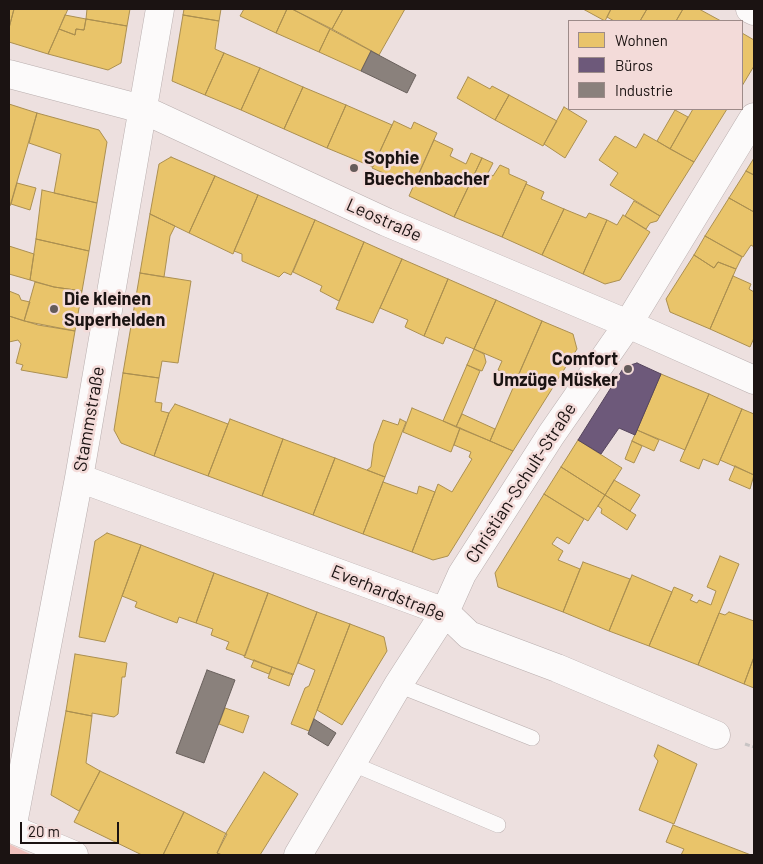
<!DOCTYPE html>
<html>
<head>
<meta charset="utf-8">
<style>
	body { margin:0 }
	#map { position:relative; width:763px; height:864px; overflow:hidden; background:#ede0df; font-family:Barlow,sans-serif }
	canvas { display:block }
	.frame { position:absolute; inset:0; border:10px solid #1b1312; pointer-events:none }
	.legend { position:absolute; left:568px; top:20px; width:175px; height:90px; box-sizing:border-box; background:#f3dbd9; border:1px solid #9d8b89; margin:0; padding:6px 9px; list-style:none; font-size:15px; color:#1b1312 }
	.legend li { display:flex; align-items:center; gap:10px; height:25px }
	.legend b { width:25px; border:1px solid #9d8b89 }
	.scale { position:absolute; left:20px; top:822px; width:99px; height:22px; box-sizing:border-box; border:2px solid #1b1312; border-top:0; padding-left:6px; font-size:15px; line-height:18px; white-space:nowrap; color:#1b1312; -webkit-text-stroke:4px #f3dbd9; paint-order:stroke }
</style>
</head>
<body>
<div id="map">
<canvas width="763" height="864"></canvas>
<div class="frame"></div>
<ul class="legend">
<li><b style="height:14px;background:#e9c46a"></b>Wohnen</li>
<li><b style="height:14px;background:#6d597a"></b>Büros</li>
<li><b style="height:14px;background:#8a817c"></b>Industrie</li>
</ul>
<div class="scale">20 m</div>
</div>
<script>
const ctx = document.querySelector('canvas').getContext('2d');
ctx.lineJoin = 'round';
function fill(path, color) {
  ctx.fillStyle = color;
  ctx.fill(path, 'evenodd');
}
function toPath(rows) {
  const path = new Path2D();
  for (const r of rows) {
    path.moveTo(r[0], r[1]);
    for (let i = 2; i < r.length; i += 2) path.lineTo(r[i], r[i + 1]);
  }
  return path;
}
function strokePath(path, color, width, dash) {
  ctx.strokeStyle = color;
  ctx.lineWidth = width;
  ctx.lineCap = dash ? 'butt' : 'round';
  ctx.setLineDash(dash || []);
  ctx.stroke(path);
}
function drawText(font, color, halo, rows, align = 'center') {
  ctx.font = font + ' Barlow,sans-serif';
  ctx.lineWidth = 5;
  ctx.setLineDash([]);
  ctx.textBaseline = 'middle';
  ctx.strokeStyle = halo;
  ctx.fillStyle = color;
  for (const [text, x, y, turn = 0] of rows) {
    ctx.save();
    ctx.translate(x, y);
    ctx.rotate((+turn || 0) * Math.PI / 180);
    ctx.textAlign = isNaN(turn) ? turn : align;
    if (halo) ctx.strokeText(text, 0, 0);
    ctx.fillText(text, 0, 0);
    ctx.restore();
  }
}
const green = toPath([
	[9,844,32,855,9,855]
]);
const homes = toPath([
	[9,9,14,9,9,28,9,9],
	[14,9,68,9,48,54,9,42,9,28,14,9],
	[87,9,130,9,127,26,86,19,87,9],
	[184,9,221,9,219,21,183,15,184,9],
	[244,9,287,9,276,33,240,16,244,9],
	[287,9,292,9,330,29,319,52,276,33,287,9],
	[292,9,343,9,332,29,292,9],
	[343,9,405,9,379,55,332,29,343,9],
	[583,9,611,9,605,21,583,9],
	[611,9,647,9,640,21,614,21,607,17,611,9],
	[647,9,683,9,676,21,640,21,647,9],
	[683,9,699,9,721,21,676,21,683,9],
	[65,15,86,19,84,30,76,29,75,35,59,29,65,15],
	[183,15,219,21,215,49,224,53,205,95,172,81,183,15],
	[86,19,127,26,121,63,108,70,48,54,59,29,75,35,76,29,84,30,86,19],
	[330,29,371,51,361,71,319,52,330,29],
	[742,33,754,40,754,66,742,86,742,33],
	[224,53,260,68,241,110,205,95,224,53],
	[260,68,303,87,284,129,241,110,260,68],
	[468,77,490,89,492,86,509,95,495,120,457,98,468,77],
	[303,87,346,105,327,148,284,129,303,87],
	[509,95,557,121,543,146,495,120,509,95],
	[9,104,37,113,10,206,9,205,9,104],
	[346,105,392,125,373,167,327,148,346,105],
	[564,107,587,121,565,158,544,144,564,107],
	[693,109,727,109,694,162,670,149,693,109],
	[675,110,688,117,670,149,657,141,675,110],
	[37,113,99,130,107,142,97,203,54,193,61,154,29,143,37,113],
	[394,121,411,129,414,122,437,133,413,186,372,168,394,121],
	[644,134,694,162,660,216,610,185,618,173,599,160,615,136,636,148,644,134],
	[434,140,453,149,450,156,466,164,471,153,482,158,454,217,409,196,434,140],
	[171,157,215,176,189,233,150,214,159,164,171,157],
	[482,158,493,163,488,173,493,176,500,165,509,169,509,174,527,182,502,237,454,217,482,158],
	[754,158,754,175,746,171,754,158],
	[746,171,754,175,754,212,729,198,746,171],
	[215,176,258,195,233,254,189,233,215,176],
	[17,183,36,188,30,210,11,204,17,183],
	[526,184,544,192,541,199,564,209,542,255,502,237,526,184],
	[42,190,97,203,89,251,36,239,42,190],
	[258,195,315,220,291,275,284,272,279,277,242,261,242,254,234,251,258,195],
	[729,198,754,212,754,247,751,245,743,257,705,236,729,198],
	[634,201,660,216,657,221,650,223,646,229,625,216,634,201],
	[564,209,586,218,589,213,607,220,583,274,542,255,564,209],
	[150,214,175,226,170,236,164,277,140,273,150,214],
	[623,215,650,232,620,280,605,284,583,274,607,220,617,225,623,215],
	[315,220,364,242,339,301,320,291,322,286,293,272,315,220],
	[705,236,742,257,736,269,718,262,714,268,694,255,705,236],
	[36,239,89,251,82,291,54,287,30,280,36,239],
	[364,242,402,259,373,323,336,309,364,242],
	[9,246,34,254,30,280,9,274,9,246],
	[694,255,714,268,718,262,736,269,710,329,670,312,666,299,694,255],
	[402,259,448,279,424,336,405,327,408,320,380,308,402,259],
	[140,273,191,281,178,363,162,361,159,378,123,373,140,273],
	[733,276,751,284,749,289,754,292,754,338,750,347,710,329,733,276],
	[448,279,496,300,474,349,446,337,443,344,424,336,448,279],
	[35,282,54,287,82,291,75,331,24,321,35,282],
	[9,291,19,295,21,300,30,302,24,321,9,316,9,291],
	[496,300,542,321,517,378,498,370,502,361,474,349,496,300],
	[9,316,38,325,75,331,67,378,21,370,23,365,16,363,21,344,18,340,9,342,9,316],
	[542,321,573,334,577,349,513,451,490,441,542,321],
	[474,349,484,354,486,362,482,371,467,365,474,349],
	[467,365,480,371,456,427,443,421,467,365],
	[123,373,159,378,155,402,162,403,161,411,169,413,154,456,121,443,114,430,123,373],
	[661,374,709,394,685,450,637,430,661,374],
	[709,394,742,409,718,465,703,459,699,469,680,461,709,394],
	[175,404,228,424,208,476,154,456,169,413,175,404],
	[412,408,460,428,451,452,403,432,412,408],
	[742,409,754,414,754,475,720,460,742,409],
	[462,414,495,429,490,441,456,427,462,414],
	[230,419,283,439,262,496,208,476,230,419],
	[400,419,406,422,385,477,367,470,371,467,374,444,383,420,398,425,400,419],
	[460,428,513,451,448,556,433,560,412,552,438,484,452,492,472,459,469,457,471,452,454,445,460,428],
	[637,430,659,440,654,451,632,441,637,430],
	[283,439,335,458,313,515,262,496,283,439],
	[578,440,622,468,605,495,561,467,578,440],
	[632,441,642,446,634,463,625,459,632,441],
	[335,458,385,477,363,534,313,515,335,458],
	[735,466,754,475,750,489,729,480,735,466],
	[561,467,605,495,588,521,544,494,561,467],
	[614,480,640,495,630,511,605,495,614,480],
	[383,482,417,494,419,486,435,492,412,552,363,534,383,482],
	[544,494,584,519,569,544,557,537,552,544,563,551,558,560,580,569,563,612,498,587,495,573,544,494],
	[605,495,636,515,627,530,601,513,602,509,598,506,605,495],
	[107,533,141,545,105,642,79,637,95,541,107,533],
	[141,545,214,573,196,623,179,617,177,623,135,607,137,602,122,596,141,545],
	[720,556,739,564,698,665,649,646,674,587,693,595,690,600,697,603,699,600,711,605,716,591,707,587,720,556],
	[583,562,630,579,609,631,563,612,583,562],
	[214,573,268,593,245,656,226,649,229,642,211,635,213,629,196,623,214,573],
	[632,575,672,592,649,646,609,631,632,575],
	[268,593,317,612,293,675,244,657,268,593],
	[317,612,350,624,309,731,291,724,305,688,309,686,315,670,298,663,317,612],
	[729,612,754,621,754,657,744,684,698,665,719,613,725,615,729,612],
	[350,624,384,637,387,651,342,725,317,710,350,624],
	[75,654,127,663,125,677,122,677,118,714,114,717,92,713,92,716,66,711,75,654],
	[754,657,754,688,744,684,754,657],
	[254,660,272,667,269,674,251,667,254,660],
	[272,667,293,674,289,686,268,678,272,667],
	[225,708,249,716,243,733,219,724,225,708],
	[66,711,92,716,86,763,100,771,79,811,51,795,66,711],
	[658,745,697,764,674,824,639,810,658,761,654,756,658,745],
	[100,771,184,812,163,855,142,855,74,822,100,771],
	[264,772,298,794,260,855,222,855,217,853,226,833,264,772],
	[184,812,227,834,217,853,222,855,163,855,184,812],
	[673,825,751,855,681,855,684,849,666,842,673,825]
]);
const offices = toPath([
	[637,363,661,374,635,435,619,428,601,454,578,440,624,367,637,363]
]);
const industry = toPath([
	[371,51,416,75,407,93,361,71,371,51],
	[207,670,235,680,204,763,176,753,207,670],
	[314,719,336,733,328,746,308,734,314,719]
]);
const path = toPath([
	[745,744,754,747]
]);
const service = toPath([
	[398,685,532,738],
	[353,764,498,825]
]);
const minor = toPath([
	[750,9,754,11],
	[9,74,142,109,386,222,628,324,754,380],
	[79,478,445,612,469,635,557,668,716,735],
	[74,855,12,829,79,478,160,9],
	[298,855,398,685,445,612,462,574,551,435,628,324,754,117]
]);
const markers = [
	[354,168,5,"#645b5a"],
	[54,309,5,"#645b5a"],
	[628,369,5,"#645b5a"]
];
const poiNames = [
	["Sophie",364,158],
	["Buechenbacher",364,179],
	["Die kleinen",64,299],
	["Superhelden",64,320],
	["Comfort",618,359,"right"],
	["Umzüge Müsker",618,380,"right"]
];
const streetNames = [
	["Leostraße",384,220,24],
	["Stammstraße",89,419,-80],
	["Christian-Schult-Straße",521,483,-57],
	["Everhardstraße",388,593,22]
];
fill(green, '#f0c1bd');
fill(homes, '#e9c46a');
strokePath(homes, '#ab8f50', 1);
fill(offices, '#6d597a');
strokePath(offices, '#54445b', 1);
fill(industry, '#8a817c');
strokePath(industry, '#69605c', 1);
strokePath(service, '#b9aeae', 16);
strokePath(minor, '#b9aeae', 29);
strokePath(path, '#c8c4c4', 3, [5, 2.5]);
strokePath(service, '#fcfafa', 15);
strokePath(minor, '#fcfafa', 28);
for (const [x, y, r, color] of markers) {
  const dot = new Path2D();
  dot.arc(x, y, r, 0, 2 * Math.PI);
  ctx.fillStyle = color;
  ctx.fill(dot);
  strokePath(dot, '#f3dbd9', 2);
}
drawText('bold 18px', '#1b1312', '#f3dbd9', poiNames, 'left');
drawText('18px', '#1b1312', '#f3dbd9', streetNames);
</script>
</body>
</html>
